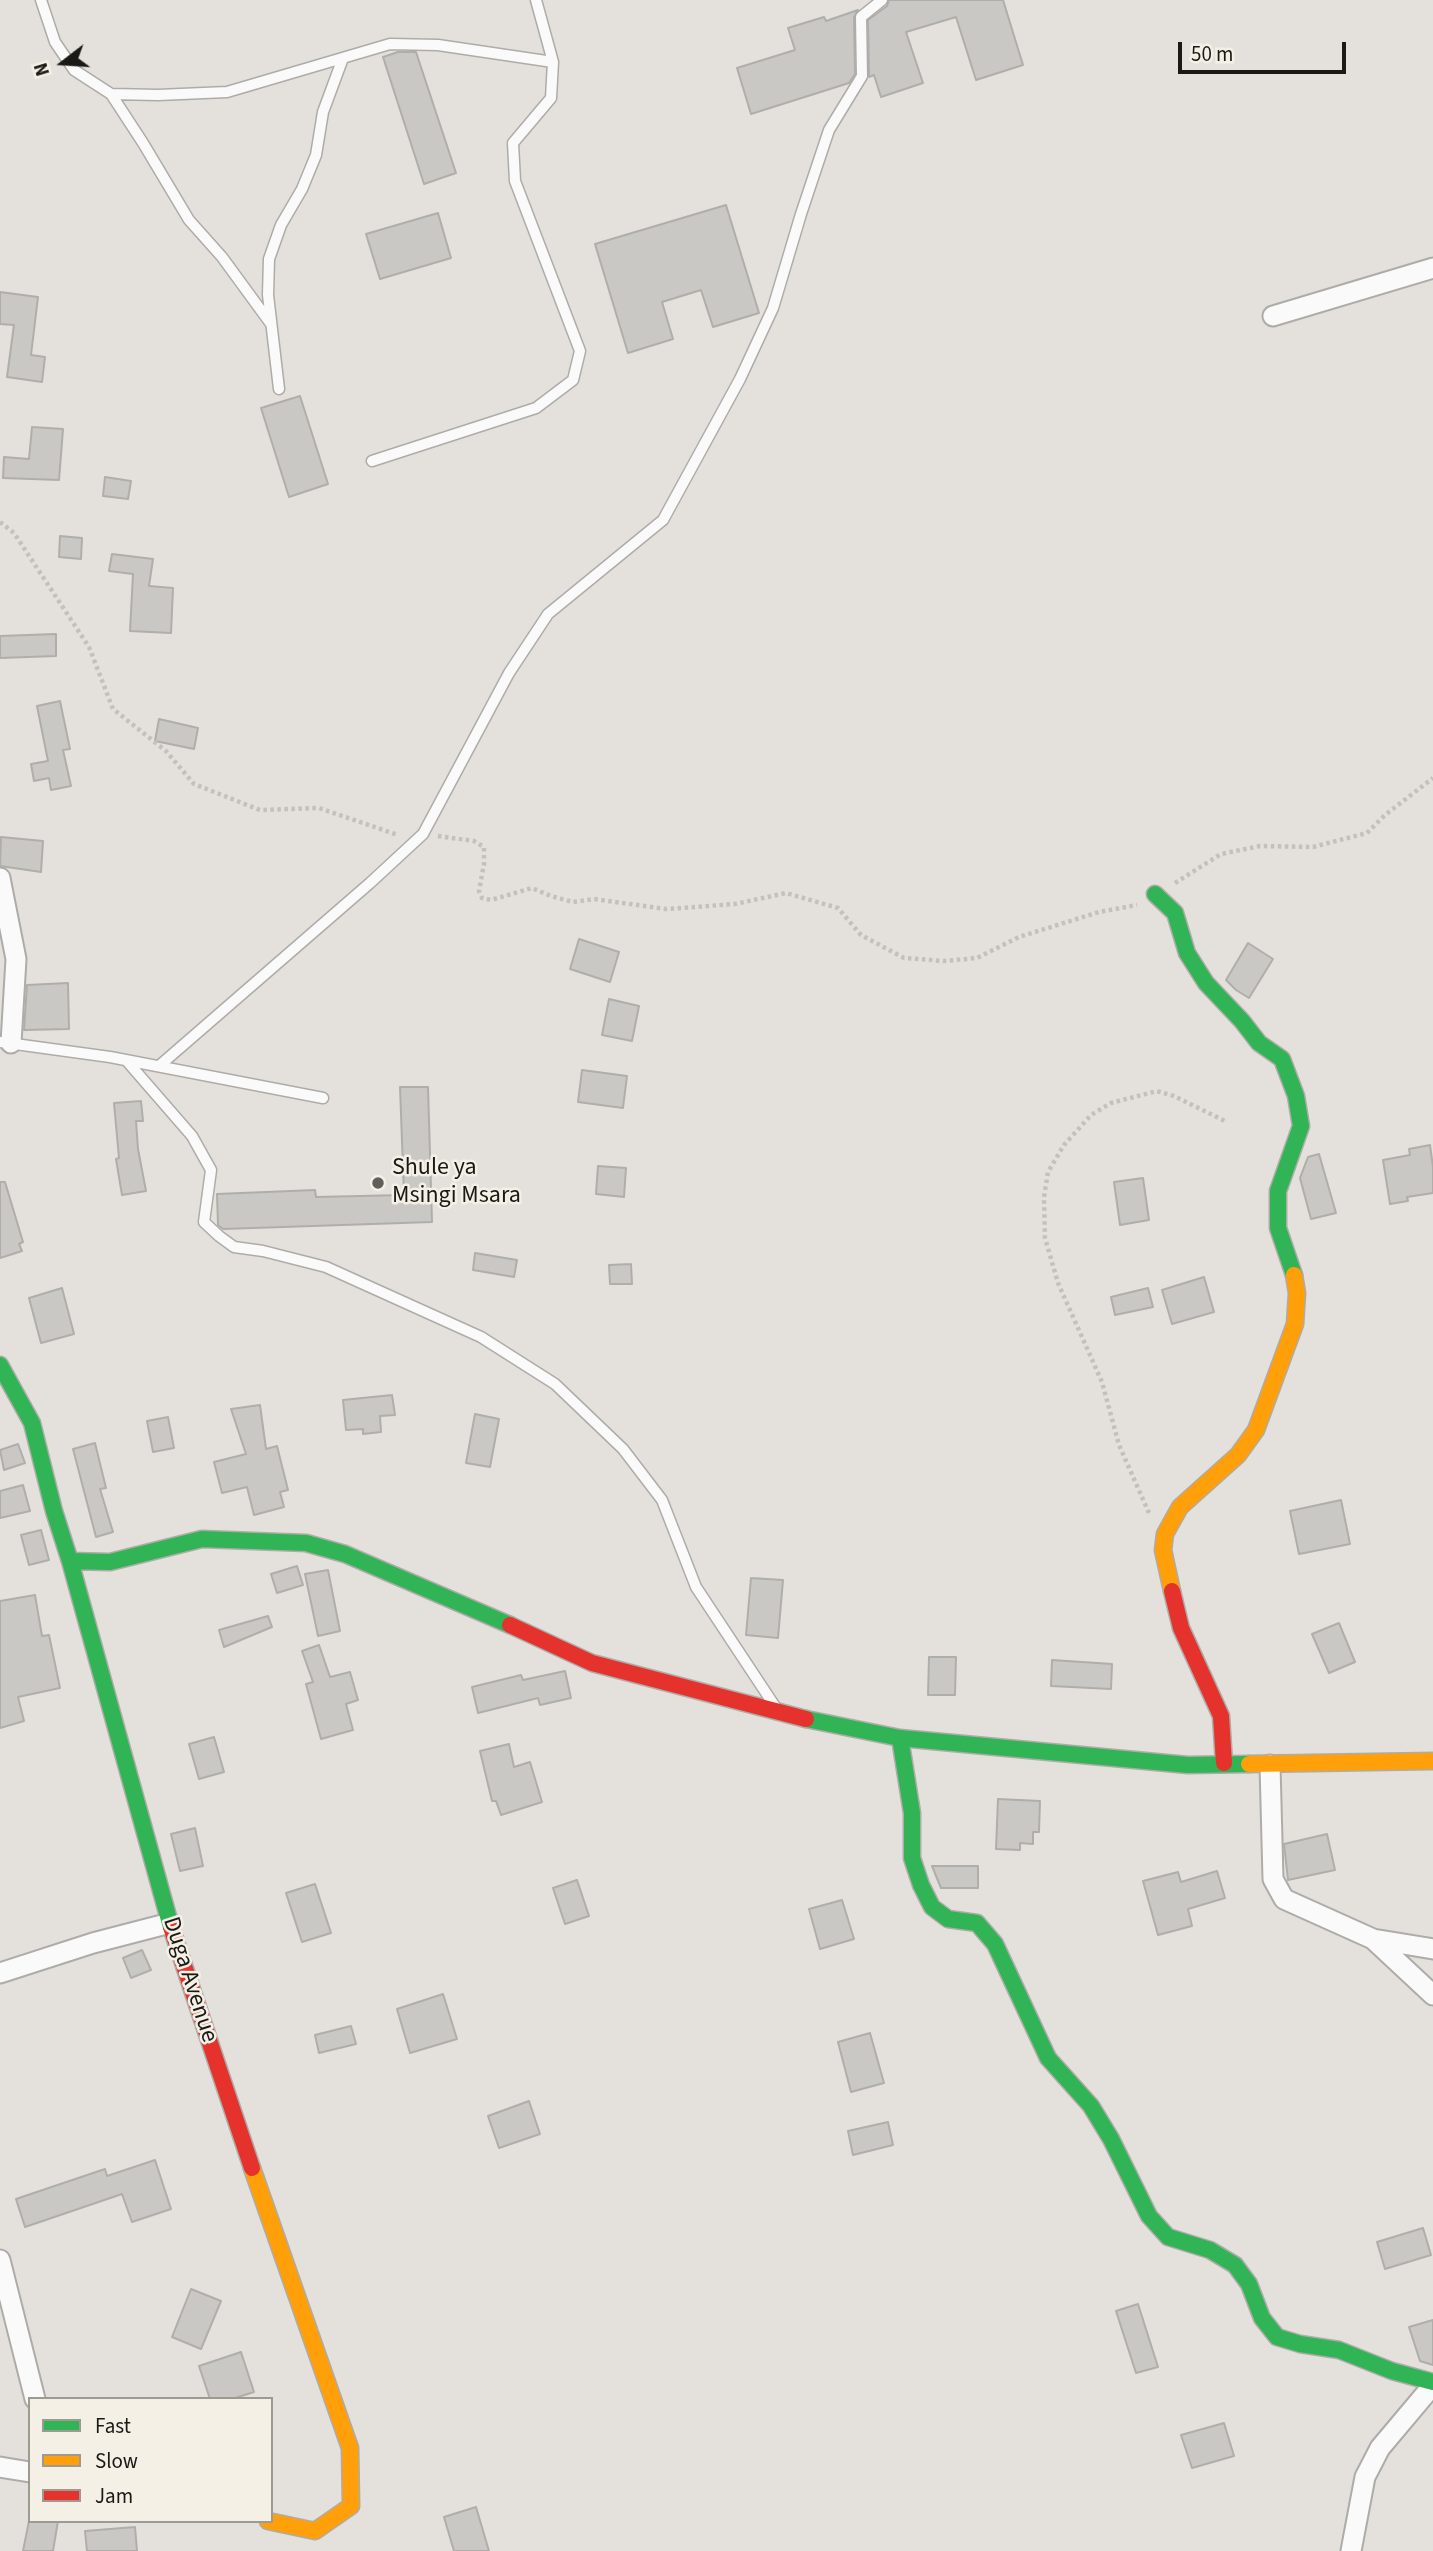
<!DOCTYPE html>
<html>
<head>
<meta charset="utf-8">
<style>
	body { margin:0 }
	#map { position:relative; width:1433px; height:2551px; overflow:hidden; background:#e4e1dc; font-family:"Source Sans 3",sans-serif }
	canvas { display:block }
	.legend { position:absolute; left:28px; top:2397px; width:245px; height:126px; box-sizing:border-box; background:#f4f0e6; border:2px solid #9d9a93; margin:0; padding:9px 12px; list-style:none; font-size:21px; color:#1b1916 }
	.legend li { display:flex; align-items:center; gap:14px; height:35px }
	.legend b { width:35px; border:2px solid #9d9a93 }
	.north { position:absolute; left:28px; top:28px; width:70px; height:70px; -webkit-text-stroke:5px #f4f0e6; paint-order:stroke; rotate:253deg; font-size:19px; font-weight:700; line-height:28px; text-align:center; color:#1b1916 }
	.north::after { content:''; display:block; margin:auto; width:24px; height:32px; background:#1b1916; clip-path:polygon(50% 0,100% 100%,50% 72%,0 100%) }
	.scale { position:absolute; left:1178px; top:42px; width:168px; height:32px; box-sizing:border-box; border:4px solid #1b1916; border-top:0; padding-left:9px; font-size:21px; line-height:24px; white-space:nowrap; color:#1b1916; -webkit-text-stroke:5px #f4f0e6; paint-order:stroke }
</style>
</head>
<body>
<div id="map">
<canvas width="1433" height="2551"></canvas>
<ul class="legend">
<li><b style="height:9px;background:#30b455"></b>Fast</li>
<li><b style="height:9px;background:#ff9f0a"></b>Slow</li>
<li><b style="height:9px;background:#e5322d"></b>Jam</li>
</ul>
<div class="north">N</div>
<div class="scale">50 m</div>
</div>
<script>
const ctx = document.querySelector('canvas').getContext('2d');
ctx.lineJoin = 'round';
function fill(path, color) {
  ctx.fillStyle = color;
  ctx.fill(path, 'evenodd');
}
function toPath(rows) {
  const path = new Path2D();
  for (const r of rows) {
    path.moveTo(r[0], r[1]);
    for (let i = 2; i < r.length; i += 2) path.lineTo(r[i], r[i + 1]);
  }
  return path;
}
function strokePath(path, color, width, dash) {
  ctx.strokeStyle = color;
  ctx.lineWidth = width;
  ctx.lineCap = dash ? 'butt' : 'round';
  ctx.setLineDash(dash || []);
  ctx.stroke(path);
}
function drawText(font, color, halo, rows, align = 'center') {
  ctx.font = font + ' "Source Sans 3",sans-serif';
  ctx.lineWidth = 5;
  ctx.setLineDash([]);
  ctx.textBaseline = 'middle';
  ctx.strokeStyle = halo;
  ctx.fillStyle = color;
  for (const [text, x, y, turn = 0] of rows) {
    ctx.save();
    ctx.translate(x, y);
    ctx.rotate((+turn || 0) * Math.PI / 180);
    ctx.textAlign = isNaN(turn) ? turn : align;
    if (halo) ctx.strokeText(text, 0, 0);
    ctx.fillText(text, 0, 0);
    ctx.restore();
  }
}
const building = toPath([
	[889,0,1003,0,1023,65,976,80,956,17,906,32,923,83,881,97,874,75,869,77,868,20,887,6,889,0],
	[858,10,854,17,855,74,849,83,751,114,737,68,795,50,788,28,824,17,826,21,858,10],
	[398,52,416,52,456,173,424,184,383,57,398,52],
	[726,205,759,313,713,327,701,290,662,302,673,339,628,353,595,244,726,205],
	[438,213,451,258,380,279,366,234,438,213],
	[0,292,38,297,31,355,45,357,42,382,7,377,14,325,0,324,0,292],
	[300,396,328,484,289,497,261,408,300,396],
	[32,427,63,429,59,480,3,478,4,457,29,459,32,427],
	[105,477,131,481,128,499,103,496,105,477],
	[60,536,82,538,81,559,59,557,60,536],
	[112,554,153,559,149,586,173,588,171,633,130,631,133,574,109,571,112,554],
	[56,634,56,656,0,658,0,636,56,634],
	[60,701,70,749,63,750,71,786,51,790,49,778,34,781,31,764,48,761,37,706,60,701],
	[159,719,198,728,194,749,155,741,159,719],
	[1,837,43,841,41,872,0,866,1,837],
	[579,939,619,952,610,982,570,969,579,939],
	[1248,943,1273,959,1249,998,1236,990,1226,980,1248,943],
	[68,983,69,1029,24,1030,27,985,68,983],
	[609,999,639,1006,632,1041,602,1035,609,999],
	[582,1070,627,1076,623,1108,578,1102,582,1070],
	[400,1087,428,1087,432,1222,223,1229,218,1225,217,1194,315,1190,316,1197,404,1195,400,1087],
	[141,1101,143,1121,136,1121,138,1149,146,1191,122,1195,116,1159,119,1158,114,1103,141,1101],
	[1430,1145,1433,1167,1433,1193,1407,1197,1408,1201,1390,1204,1383,1160,1410,1155,1409,1149,1430,1145],
	[1319,1154,1336,1213,1311,1219,1300,1178,1308,1157,1319,1154],
	[598,1166,626,1168,624,1197,596,1194,598,1166],
	[1143,1178,1149,1220,1120,1225,1114,1182,1143,1178],
	[0,1182,5,1182,23,1242,19,1244,22,1251,0,1258,0,1182],
	[475,1253,517,1260,514,1277,473,1270,475,1253],
	[631,1264,632,1284,610,1284,609,1265,631,1264],
	[1204,1277,1214,1312,1172,1324,1162,1290,1204,1277],
	[62,1288,74,1334,41,1343,29,1298,62,1288],
	[1148,1288,1153,1307,1115,1315,1111,1297,1148,1288],
	[392,1395,395,1415,380,1416,381,1432,363,1434,363,1429,346,1430,343,1400,392,1395],
	[260,1405,266,1449,277,1446,288,1490,280,1492,284,1507,254,1515,247,1487,222,1493,214,1462,246,1454,231,1409,260,1405],
	[475,1414,499,1419,490,1467,466,1463,475,1414],
	[168,1417,174,1448,153,1452,147,1421,168,1417],
	[95,1443,106,1488,100,1489,113,1532,96,1537,73,1449,95,1443],
	[18,1444,25,1463,4,1470,0,1450,18,1444],
	[23,1485,30,1511,0,1518,0,1491,23,1485],
	[1341,1500,1350,1544,1299,1554,1290,1511,1341,1500],
	[41,1530,49,1560,29,1565,21,1535,41,1530],
	[297,1566,303,1585,277,1593,271,1574,297,1566],
	[328,1570,340,1631,318,1636,305,1574,328,1570],
	[751,1578,783,1580,778,1638,746,1635,751,1578],
	[35,1595,42,1636,49,1635,60,1688,18,1697,24,1721,0,1728,0,1601,35,1595],
	[268,1616,272,1627,224,1647,219,1630,268,1616],
	[1339,1623,1355,1662,1329,1673,1312,1634,1339,1623],
	[319,1645,330,1677,350,1672,358,1700,346,1704,353,1730,321,1739,306,1684,313,1682,302,1651,319,1645],
	[929,1657,956,1657,955,1695,928,1695,929,1657],
	[1052,1660,1112,1664,1111,1689,1051,1686,1052,1660],
	[565,1671,571,1698,540,1705,538,1698,478,1713,472,1687,521,1675,523,1680,565,1671],
	[214,1737,224,1772,199,1779,189,1744,214,1737],
	[509,1744,514,1767,530,1762,542,1802,501,1815,496,1801,492,1801,480,1751,509,1744],
	[998,1799,1040,1801,1039,1832,1033,1832,1033,1844,1020,1843,1020,1850,996,1849,998,1799],
	[195,1828,203,1866,180,1871,171,1834,195,1828],
	[1327,1834,1335,1870,1288,1880,1284,1844,1327,1834],
	[932,1866,978,1866,978,1888,941,1888,932,1866],
	[1217,1871,1225,1898,1188,1909,1192,1926,1158,1935,1143,1881,1178,1872,1181,1882,1217,1871],
	[577,1880,589,1916,565,1924,553,1888,577,1880],
	[315,1884,331,1933,302,1942,286,1893,315,1884],
	[842,1900,854,1939,820,1949,809,1909,842,1900],
	[142,1950,151,1970,131,1978,123,1958,142,1950],
	[443,1994,457,2039,410,2053,397,2009,443,1994],
	[351,2026,356,2044,319,2053,315,2035,351,2026],
	[870,2033,884,2083,851,2092,838,2042,870,2033],
	[529,2101,540,2134,499,2148,488,2116,529,2101],
	[888,2122,893,2145,853,2155,848,2131,888,2122],
	[155,2160,171,2209,132,2222,122,2194,25,2227,16,2199,105,2169,107,2176,155,2160],
	[1423,2228,1431,2255,1385,2269,1377,2242,1423,2228],
	[191,2289,221,2301,201,2349,172,2337,191,2289],
	[1138,2304,1158,2367,1136,2373,1116,2311,1138,2304],
	[1433,2320,1433,2365,1420,2361,1409,2327,1433,2320],
	[241,2352,254,2392,232,2399,210,2399,199,2366,241,2352],
	[1224,2423,1234,2456,1192,2468,1181,2435,1224,2423],
	[476,2507,489,2551,454,2551,444,2517,476,2507],
	[29,2521,58,2521,53,2551,23,2551,29,2521],
	[135,2527,137,2551,87,2551,85,2531,135,2527]
]);
const path = toPath([
	[0,522,14,533,89,647,113,709,166,751,194,784,260,810,319,808,398,835],
	[438,836,474,841,484,847,484,864,479,891,482,898,491,900,532,888,551,896,573,902,594,899,666,909,735,904,786,893,838,908,861,935,904,958,944,961,977,958,1019,937,1099,912,1137,905],
	[1175,883,1221,854,1260,846,1313,847,1367,833,1385,815,1433,778],
	[1149,1513,1119,1445,1102,1382,1058,1283,1045,1238,1044,1197,1048,1172,1064,1145,1091,1115,1111,1103,1157,1091,1174,1096,1225,1121]
]);
const lane = toPath([
	[41,0,55,42,74,70,111,94,158,95,227,92,390,44,438,45,553,62],
	[111,94,143,143,189,220,222,257,271,324],
	[279,389,268,295,269,259,281,225,302,189,316,155,323,112,343,58],
	[372,461,536,408,573,380,580,351,515,181,513,143,551,98,553,62,536,0],
	[0,1042,110,1057,323,1098],
	[126,1060,192,1136,211,1170,204,1222,219,1236,234,1247,263,1251,326,1267,481,1337,555,1384,623,1449,662,1500,696,1587,776,1708],
	[159,1066,370,883,423,834,509,673,548,614,663,520,740,379,773,308,801,214,829,130,862,76,861,17,882,0]
]);
const street = toPath([
	[1273,316,1433,268],
	[0,878,16,959,11,1043],
	[1270,1765,1273,1879,1284,1899,1373,1939,1433,1949],
	[1373,1939,1433,1995],
	[0,1973,93,1943,170,1923],
	[0,2260,35,2399],
	[0,2467,30,2472],
	[1351,2551,1365,2477,1380,2448,1433,2385]
]);
const fast = toPath([
	[1155,894,1175,913,1187,953,1206,983,1242,1021,1259,1043,1282,1059,1296,1096,1301,1126,1278,1191,1278,1228,1294,1275],
	[0,1365,32,1423,54,1511,70,1561,171,1927],
	[70,1561,110,1562,202,1539,306,1543,345,1554,510,1625],
	[806,1719,900,1738,1188,1765,1249,1764],
	[900,1738,912,1813,912,1858,921,1885,932,1907,948,1919,977,1923,995,1944,1048,2058,1091,2106,1111,2139,1149,2216,1168,2237,1210,2250,1235,2265,1249,2284,1262,2318,1277,2337,1300,2344,1339,2350,1392,2371,1433,2382]
]);
const slow = toPath([
	[1172,1591,1163,1550,1165,1534,1180,1507,1238,1455,1256,1430,1295,1324,1297,1293,1294,1275],
	[1249,1764,1433,1761],
	[252,2168,350,2448,351,2506,315,2531,268,2521]
]);
const jam = toPath([
	[1172,1591,1181,1628,1221,1716,1224,1763],
	[510,1625,592,1663,806,1719],
	[171,1927,252,2168]
]);
const markers = [
	[378,1183,7,"#615f5b"]
];
const poiNames = [
	["Shule ya",392,1169],
	["Msingi Msara",392,1197]
];
const streetNames = [
	["Duga Avenue",189,1980,72]
];
fill(building, '#cac8c4');
strokePath(building, '#b0aeaa', 2);
strokePath(lane, '#aeaca8', 13);
strokePath(street, '#aeaca8', 23);
strokePath(fast, '#aeaca8', 19);
strokePath(slow, '#aeaca8', 19);
strokePath(jam, '#aeaca8', 19);
strokePath(path, '#c2c1bf', 4.5, [3.5, 3.5]);
strokePath(lane, '#fbfafa', 10);
strokePath(street, '#fbfafa', 19);
strokePath(fast, '#30b455', 16);
strokePath(slow, '#ff9f0a', 16);
strokePath(jam, '#e5322d', 16);
for (const [x, y, r, color] of markers) {
  const dot = new Path2D();
  dot.arc(x, y, r, 0, 2 * Math.PI);
  ctx.fillStyle = color;
  ctx.fill(dot);
  strokePath(dot, '#f4f0e6', 2.5);
}
drawText('24px', '#1b1916', '#f4f0e6', poiNames, 'left');
drawText('24px', '#1b1916', '#f4f0e6', streetNames);
</script>
</body>
</html>
